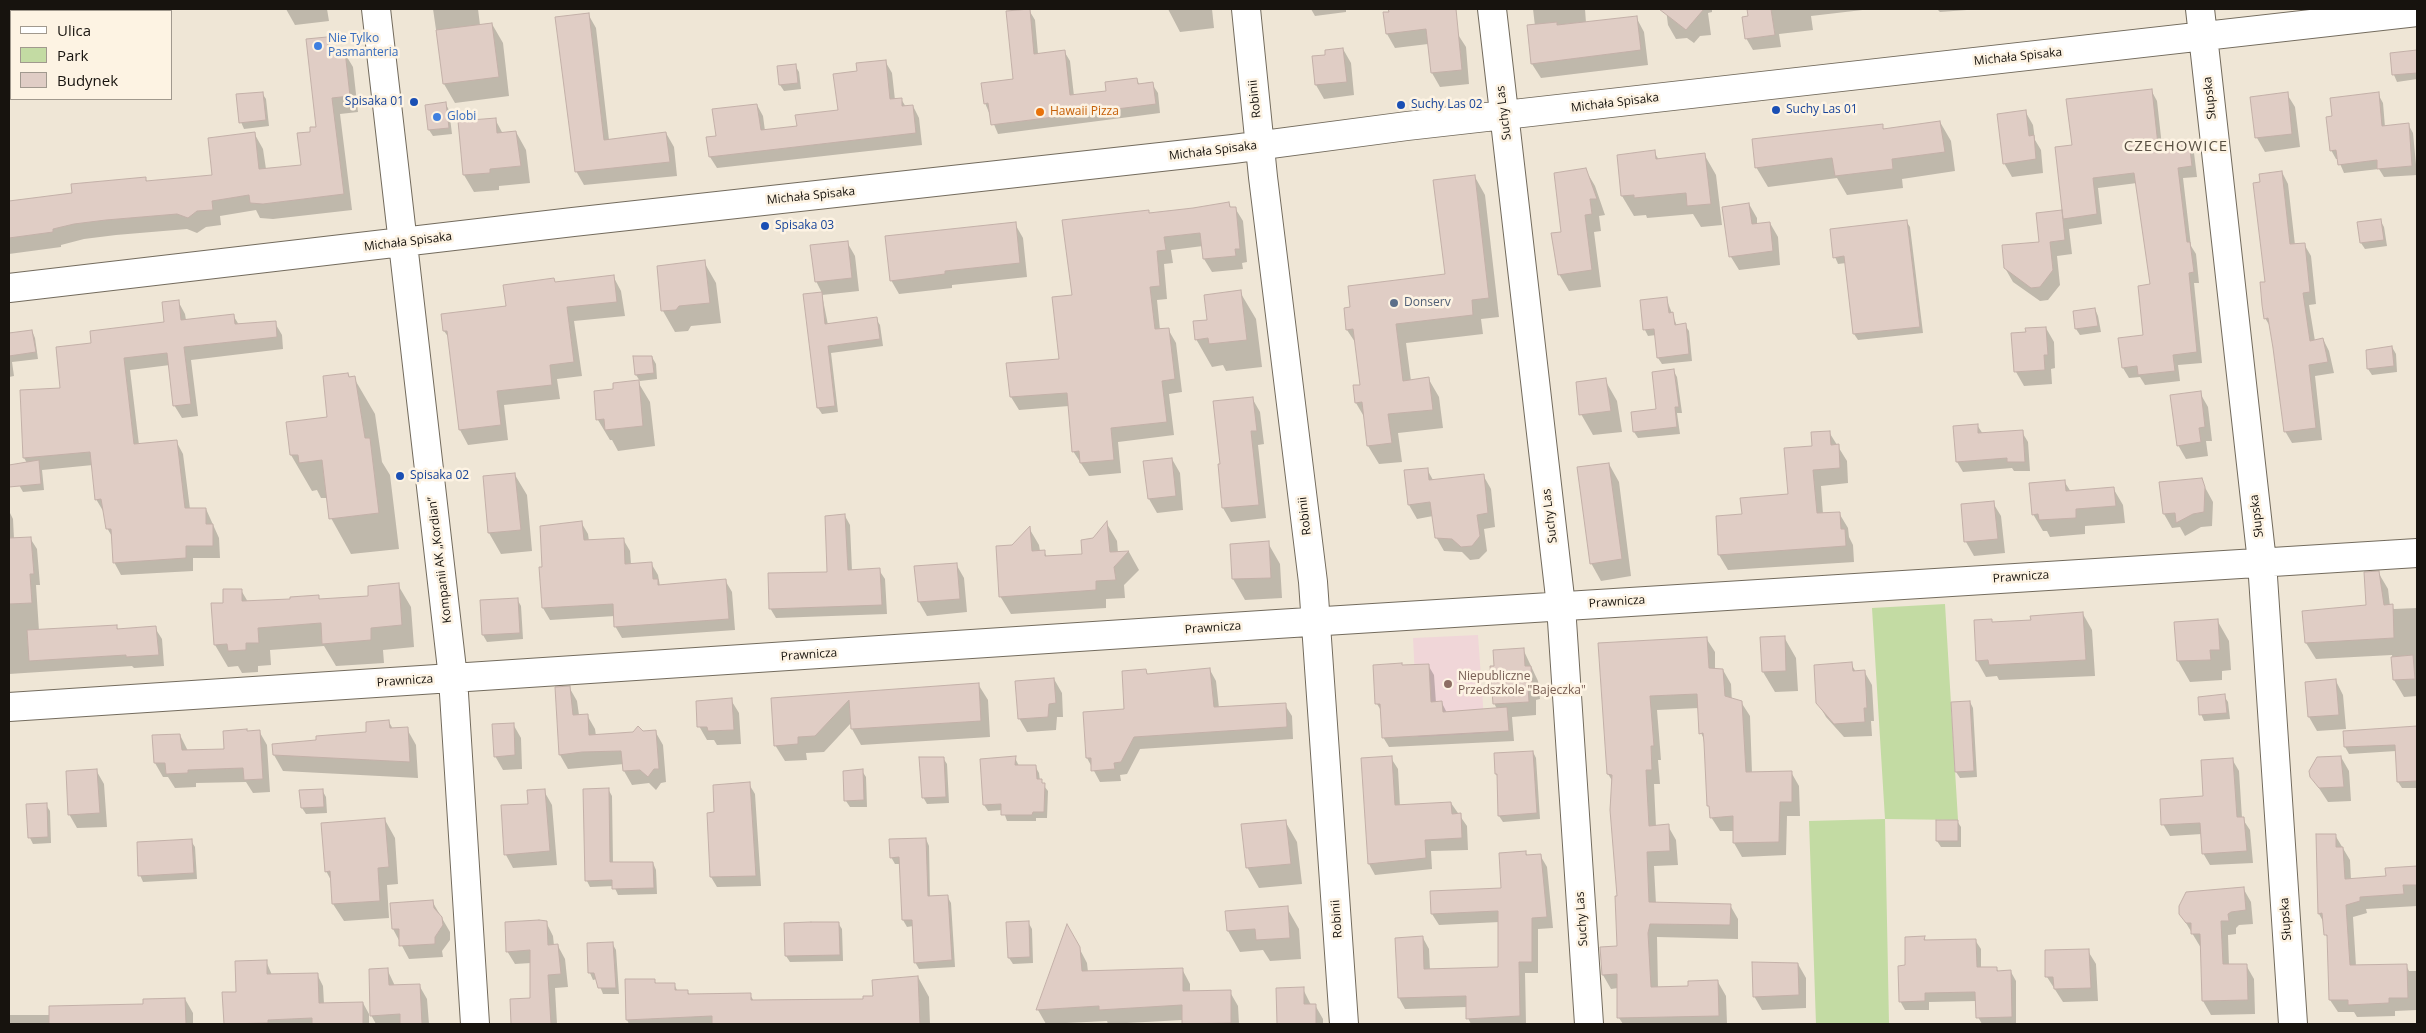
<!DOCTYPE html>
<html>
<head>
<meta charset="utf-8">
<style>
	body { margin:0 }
	#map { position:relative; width:2426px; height:1033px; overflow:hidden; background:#efe6d6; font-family:"Open Sans",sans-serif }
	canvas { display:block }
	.frame { position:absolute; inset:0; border:10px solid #17130e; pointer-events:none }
	.legend { position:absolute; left:10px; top:10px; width:162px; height:90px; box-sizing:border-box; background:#fdf3e3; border:1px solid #a1998e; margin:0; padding:6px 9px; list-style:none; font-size:15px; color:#17130e }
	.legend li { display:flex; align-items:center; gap:10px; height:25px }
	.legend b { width:25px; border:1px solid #a1998e }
</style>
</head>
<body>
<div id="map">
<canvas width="2426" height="1033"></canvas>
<div class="frame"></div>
<ul class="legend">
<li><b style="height:6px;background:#fff"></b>Ulica</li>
<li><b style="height:14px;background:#c3dba3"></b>Park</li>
<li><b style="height:14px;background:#e0cdc5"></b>Budynek</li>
</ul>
</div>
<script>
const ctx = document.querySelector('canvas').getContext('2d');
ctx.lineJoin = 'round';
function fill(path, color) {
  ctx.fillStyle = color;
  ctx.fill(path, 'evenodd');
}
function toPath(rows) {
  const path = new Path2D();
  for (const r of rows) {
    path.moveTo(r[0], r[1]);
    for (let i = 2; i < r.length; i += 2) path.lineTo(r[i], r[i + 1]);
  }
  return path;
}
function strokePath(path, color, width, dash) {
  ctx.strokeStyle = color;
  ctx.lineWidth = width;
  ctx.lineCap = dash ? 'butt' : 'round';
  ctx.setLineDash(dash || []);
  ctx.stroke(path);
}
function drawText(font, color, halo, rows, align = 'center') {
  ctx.font = font + ' "Open Sans",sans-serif';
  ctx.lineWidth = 5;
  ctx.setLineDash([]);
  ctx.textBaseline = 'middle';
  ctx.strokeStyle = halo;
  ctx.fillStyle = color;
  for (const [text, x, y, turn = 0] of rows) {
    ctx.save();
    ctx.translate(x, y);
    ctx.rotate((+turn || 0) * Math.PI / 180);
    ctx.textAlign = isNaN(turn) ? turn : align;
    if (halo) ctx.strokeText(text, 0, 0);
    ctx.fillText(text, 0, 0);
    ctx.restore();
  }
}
const education = toPath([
	[1478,635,1485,733,1418,737,1413,638]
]);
const green = toPath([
	[1945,604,1958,820,1885,819,1889,1024,1816,1024,1809,821,1885,819,1872,608]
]);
const shadow = toPath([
	[100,9,123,9,125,11,101,11],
	[286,9,327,9,329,21,295,25],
	[433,9,478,9,480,25,492,24,503,43,509,96,455,103,444,84],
	[1168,9,1212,9,1214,28,1180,32],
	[1311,9,1346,9,1346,12,1315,16],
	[1389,9,1454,9,1457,33,1466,47,1469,84,1440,87,1432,73,1428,44,1395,48,1387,34,1384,13,1390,13],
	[1533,9,1585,9,1586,23,1636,17,1644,32,1648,65,1541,78,1532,64,1535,26],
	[1666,9,1712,9,1712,12,1708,13,1711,35,1700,36,1694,43,1687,38,1676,39,1668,25],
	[1749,9,1871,9,1811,16,1813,30,1779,34,1781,47,1753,50,1746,38,1750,17],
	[1937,9,1966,9,1967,10,1940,12],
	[1029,10,1035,20,1038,54,1064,51,1070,61,1074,96,1107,92,1136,79,1140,85,1152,84,1158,93,1160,113,998,134,985,103,1015,80],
	[588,14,596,28,609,140,666,133,674,147,677,176,584,185,576,171],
	[327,38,335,53,344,52,353,67,358,112,340,114,352,210,273,219,260,218,256,210,220,216,221,225,206,227,197,233,187,229,116,235,84,239,61,245,61,247,9,254,9,202,108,190,145,179,148,182,214,176,254,133,263,149,266,169,303,166,312,133,318,128],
	[1343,49,1351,63,1354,95,1324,99,1316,85,1313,57,1326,56],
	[2417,52,2417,79,2397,82,2394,75,2392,54],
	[885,61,892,73,895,100,901,99,906,107,913,106,919,118,922,145,717,168,710,157,717,137,757,105,763,116,765,131,798,127,839,111,858,72],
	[795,65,799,72,801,89,784,91,780,85],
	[2151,90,2157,101,2162,146,2188,143,2194,153,2197,177,2183,178,2191,246,2196,254,2199,283,2194,283,2202,363,2178,365,2180,381,2145,385,2140,377,2129,378,2123,368,2145,336,2152,285,2137,183,2098,188,2102,224,2069,229,2072,254,2057,256,2060,285,2048,300,2040,301,2013,282,2005,268,2040,243,2061,212,2064,216,2074,146],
	[262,93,266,99,269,126,244,129,241,122],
	[2287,94,2295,107,2300,147,2265,152,2257,138],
	[2378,94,2383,103,2385,127,2408,124,2413,133,2417,175,2384,177,2379,169,2344,173,2338,159,2336,159,2331,150,2334,117],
	[445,103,449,110,452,134,433,136,429,130],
	[2025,111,2033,125,2035,140,2041,150,2043,173,2012,177,2004,163],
	[495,119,503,134,516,132,526,150,530,183,499,186,499,190,474,192,464,175,460,122],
	[1940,122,1951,141,1955,171,1902,179,1903,188,1847,195,1837,178,1768,187,1756,167,1882,126,1884,130],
	[1654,152,1659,160,1704,154,1716,175,1722,225,1701,227,1693,214,1647,218,1646,215,1634,216,1622,196],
	[1585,169,1595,186,1605,215,1599,216,1601,231,1594,232,1601,287,1569,291,1559,274,1562,233],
	[2282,172,2288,184,2295,245,2304,244,2311,256,2316,304,2309,305,2315,341,2323,339,2329,351,2334,373,2315,376,2322,440,2292,443,2285,431,2271,328,2265,318,2266,283,2261,183],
	[1475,177,1485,195,1499,317,1481,319,1483,334,1406,343,1411,381,1428,378,1439,397,1443,428,1398,433,1402,462,1379,464,1368,446,1366,420,1356,403,1362,386,1357,345,1347,330,1446,275],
	[1229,204,1231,208,1235,208,1243,221,1247,262,1242,263,1243,269,1212,272,1204,259,1203,246,1171,250,1173,263,1164,264,1167,299,1157,300,1160,330,1168,329,1176,343,1182,392,1169,394,1174,435,1118,442,1121,473,1089,476,1073,451,1069,406,1019,410,1011,397,1008,364,1060,360,1073,296,1148,211,1150,214],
	[1749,204,1757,218,1757,224,1770,223,1778,237,1780,265,1739,270,1731,257],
	[2380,220,2384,227,2387,246,2365,249,2361,243],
	[1906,221,1910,227,1923,333,1858,340,1854,334,1846,263,1838,264,1835,257],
	[1015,224,1023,238,1027,277,952,285,952,288,899,294,891,280],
	[847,242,855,256,859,291,822,295,828,325,876,319,880,325,883,346,831,353,838,412,822,414,818,408,805,295,822,293,816,281],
	[704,262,716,283,721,323,691,326,688,331,675,332,663,311],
	[613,276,621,291,625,316,574,321,582,376,557,379,560,399,504,405,508,440,468,445,460,430,449,338,444,331,507,307,556,283],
	[1240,292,1256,319,1262,367,1226,371,1223,365,1212,367,1196,339],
	[1666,298,1677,326,1685,325,1689,331,1692,361,1662,364,1658,358,1656,335,1648,336,1645,330],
	[178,301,185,314,186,320,233,315,239,325,275,323,282,335,283,349,191,360,198,416,182,418,174,405,170,365,130,370,139,445,176,441,183,454,190,509,206,509,219,538,220,558,193,558,193,571,121,575,114,562,113,538,107,528,106,516,96,499,93,465,42,470,44,490,23,492,19,485,17,463,27,463,24,458,21,391,61,389,93,344,165,324],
	[2095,309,2098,316,2101,332,2080,335,2076,329],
	[2046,328,2054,342,2055,368,2051,369,2052,384,2024,386,2016,372,2013,334],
	[32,331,35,338,38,359,12,362,14,376,9,377,9,334],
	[2392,347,2396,354,2397,372,2372,375,2368,369],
	[652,357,656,364,657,379,640,381,636,375],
	[1673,370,1677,377,1682,413,1677,413,1680,434,1638,438,1634,432,1632,413,1657,410],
	[348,374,350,378,354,378,375,414,382,462,390,475,399,549,351,554,331,518,328,498,321,498,317,490,312,491,291,455,287,423,329,418],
	[1605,380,1617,401,1622,432,1593,435,1581,414],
	[638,382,650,402,655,446,618,451,612,440,610,440,598,420,614,390],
	[2200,393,2208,407,2212,441,2206,441,2208,456,2186,459,2178,445],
	[1252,398,1260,412,1264,444,1258,445,1266,518,1231,522,1223,508,1219,465,1222,465],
	[1977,425,1983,434,2022,432,2028,442,2030,471,2014,471,2012,468,1963,472,1957,462],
	[1829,432,1847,461,1848,483,1821,486,1823,514,1839,513,1848,528,1849,537,1853,545,1854,562,1728,570,1719,555,1717,517,1743,515,1789,495,1814,447],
	[1172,459,1180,473,1183,510,1157,513,1149,499,1145,463],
	[1609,464,1619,482,1631,576,1601,581,1591,563],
	[1427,469,1433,480,1483,475,1491,489,1495,527,1484,529,1487,551,1479,559,1470,560,1462,552,1444,551,1436,537,1433,516,1417,519,1409,505],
	[515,475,527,495,532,551,501,554,489,533],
	[2201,480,2213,502,2212,526,2201,527,2185,536,2180,527,2172,528,2164,514,2161,483],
	[2064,481,2071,492,2113,488,2123,505,2125,523,2085,526,2085,534,2050,537,2047,531,2043,531,2033,514],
	[1993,503,2001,516,2005,553,1974,556,1966,542,1963,505],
	[9,511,13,519,14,539,30,538,37,549,40,585,36,585,39,631,116,626,119,630,155,628,162,639,164,666,134,668,132,666,9,674],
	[845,516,850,525,852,571,879,570,885,579,887,614,776,618,770,608,829,573],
	[581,522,588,534,589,541,623,539,630,551,631,564,651,563,658,575,660,586,725,580,732,592,735,630,622,638,615,626,615,616,550,620,543,608],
	[1107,524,1117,541,1118,553,1129,552,1139,570,1124,585,1125,598,1106,599,1106,608,1011,614,1000,596,1012,546,1029,528,1039,545,1040,551,1044,551,1047,557,1083,556],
	[1268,543,1280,564,1282,598,1245,600,1233,579],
	[956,564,964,578,967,612,927,616,919,602],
	[2378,572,2388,589,2390,606,2394,609,2417,608,2417,696,2404,697,2394,680,2392,655,2316,659,2306,643,2303,612,2368,607],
	[398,585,411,607,414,647,383,650,384,663,336,666,324,646,270,650,271,665,258,666,258,672,242,673,238,666,228,667,215,645,224,604,241,590,248,602,292,601,318,596,320,600,370,597],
	[517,599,521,606,523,639,487,642,483,635,481,601],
	[2083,614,2092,630,2095,676,1999,680,1997,676,1986,677,1977,661,1991,620,1993,624,2032,622],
	[2217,620,2229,641,2231,670,2222,671,2222,680,2190,682,2178,661,2175,623],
	[1784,637,1796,658,1798,691,1775,692,1763,672],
	[1706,638,1715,652,1715,670,1723,670,1731,684,1732,703,1741,702,1750,716,1752,773,1791,772,1799,786,1800,816,1787,816,1786,855,1742,857,1734,843,1734,831,1720,831,1711,817,1709,806,1705,741,1701,733,1699,708,1657,710,1661,760,1658,760,1660,784,1654,784,1656,827,1668,826,1676,840,1678,865,1654,866,1656,904,1730,905,1738,919,1738,939,1657,937,1658,988,1689,987,1718,982,1726,996,1727,1024,1623,1024,1619,1018,1618,988,1611,989,1603,975,1618,947,1619,897,1613,782,1608,774,1600,645],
	[1523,649,1538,681,1540,699,1536,700,1536,715,1512,717,1514,741,1389,747,1383,737,1382,712,1377,704,1428,665,1434,675,1436,703,1442,703,1447,713,1497,709,1494,703,1495,667],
	[1851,664,1856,672,1864,671,1872,685,1874,721,1871,721,1872,736,1844,737,1826,717,1818,703],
	[1210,670,1216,681,1219,708,1285,705,1292,716,1293,739,1140,749,1127,774,1120,775,1121,781,1100,782,1087,758,1085,714,1126,710,1146,671,1148,675],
	[1054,679,1062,693,1063,717,1057,717,1056,730,1027,732,1019,718],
	[2336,681,2343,695,2346,729,2317,731,2309,717],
	[978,684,988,700,990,737,861,745,852,729,851,723,824,752,806,753,807,760,785,761,775,745,773,699],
	[569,687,577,701,579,715,587,715,595,729,596,736,655,731,663,745,666,782,661,783,656,790,649,783,632,785,624,771,624,764,568,769,560,755,556,688],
	[2224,696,2228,702,2230,719,2204,721,2201,714],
	[731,700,739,713,741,744,717,745,714,740,707,740,699,726],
	[1970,702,1973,708,1977,777,1960,778,1956,772],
	[389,722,393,729,407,729,416,745,418,778,283,771,274,755,318,741,368,733],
	[513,724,521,738,522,769,503,770,495,756],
	[2416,727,2417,788,2402,788,2398,782,2396,751,2349,754,2345,747,2344,732],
	[259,731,267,745,270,792,253,793,246,782,196,783,196,787,175,788,168,777,163,777,155,763,153,736,180,735,188,751,225,750],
	[1533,752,1536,758,1540,819,1503,822,1499,816,1498,778,1496,774],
	[2341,757,2349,771,2351,801,2328,802,2311,776],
	[943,758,947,764,949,803,927,804,923,797],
	[1015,758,1019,766,1035,766,1039,773,1040,781,1048,791,1047,818,1036,818,1036,821,1007,821,1003,810,988,811,984,805],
	[1391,758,1398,769,1400,806,1451,803,1467,826,1468,850,1431,851,1432,869,1375,875,1369,864],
	[2232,759,2239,771,2242,818,2250,830,2253,863,2210,865,2203,853,2202,834,2170,836,2163,824,2204,797],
	[96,770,104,784,107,827,77,828,69,814],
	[862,771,866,777,867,807,850,807,846,801],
	[749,784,755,794,761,886,717,887,711,877,716,813],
	[608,789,612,796,613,864,653,863,656,870,657,894,618,895,614,886,590,887,587,881],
	[322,790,326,797,327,813,306,814,302,808],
	[544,791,552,805,557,865,513,868,506,855,529,805],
	[46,805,50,811,51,843,33,844,30,838],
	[385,820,395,838,398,884,387,885,389,918,344,921,333,904,332,882,326,871],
	[1285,821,1297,842,1302,884,1259,888,1247,867],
	[1957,821,1961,827,1961,847,1941,847,1937,841],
	[2335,835,2350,860,2351,880,2387,877,2387,869,2417,866,2417,906,2366,909,2367,913,2353,917,2356,966,2406,965,2409,971,2417,971,2417,1010,2395,1011,2395,1016,2357,1017,2354,1012,2338,1012,2330,1000,2329,940,2326,935,2324,923,2319,914],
	[926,839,929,846,930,897,947,896,951,903,955,967,919,969,915,962,913,926,907,927,903,920,901,864,895,864,891,857],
	[191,841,195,847,197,879,143,882,140,875],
	[1525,852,1528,856,1540,855,1547,867,1553,928,1538,929,1538,973,1525,973,1526,1024,1471,1024,1468,1018,1467,1007,1405,1009,1399,998,1423,938,1429,949,1430,970,1500,968,1500,922,1439,925,1432,914,1503,890],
	[2243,888,2251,902,2253,924,2239,925,2236,928,2236,934,2228,935,2229,966,2246,965,2254,979,2255,1014,2211,1015,2203,1001,2201,948,2180,913],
	[432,901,450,932,450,940,442,951,443,957,409,959,393,929,391,904],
	[1287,908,1299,929,1301,959,1270,961,1263,950,1240,952,1228,931],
	[546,922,553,936,554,946,558,946,565,959,568,987,555,988,557,1024,512,1024,512,1000,531,999,531,963,515,964,507,951],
	[1028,922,1032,929,1033,963,1013,964,1009,958],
	[838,923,842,929,843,961,790,962,786,956],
	[1924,937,1926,941,1975,940,1981,949,1981,968,1996,968,1999,972,2011,972,2016,981,2016,1024,1982,1024,1978,1017,1977,1001,1929,1002,1929,1010,1905,1010,1900,1001,1906,966],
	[1075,940,1087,963,1088,972,1182,969,1190,984,1190,993,1230,992,1238,1006,1239,1024,1183,1024,1183,1020,1108,1024,1107,1021,1046,1024,1038,1010],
	[612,943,616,950,619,994,603,994,597,979,593,980,590,973,589,944],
	[2088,951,2096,964,2098,1001,2063,1002,2047,977],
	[266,961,272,975,317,974,323,986,324,1004,363,1003,369,1014,369,1024,225,1024,224,993,238,993],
	[1798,964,1806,978,1806,1008,1762,1010,1754,996],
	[387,969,395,986,419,985,427,999,429,1024,376,1024,371,1015],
	[918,977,929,997,930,1024,629,1024,627,1020,654,980,657,985,674,984,678,992,687,991,690,995,750,995,754,1001,864,1000],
	[1303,989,1311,1005,1315,1005,1323,1019,1323,1024,1278,1024],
	[185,999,193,1013,193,1024,9,1024,9,1015,50,1015]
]);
const building = toPath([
	[1030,9,1034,54,1065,50,1070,95,1106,91,1105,82,1137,78,1138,84,1153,82,1156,104,991,125,988,103,984,104,981,83,1013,79,1006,11,1030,9],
	[1388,9,1456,9,1462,70,1431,73,1426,29,1386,34,1383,12,1389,12,1388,9],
	[1659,9,1704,9,1686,30,1659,9],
	[1747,9,1771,9,1775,35,1745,39,1742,17,1748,16,1747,9],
	[589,13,604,140,666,132,670,162,575,172,555,17,589,13],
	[1637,16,1641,50,1531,64,1527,25,1557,22,1557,25,1637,16],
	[492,23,499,77,443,84,436,30,492,23],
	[327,37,329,52,345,51,350,96,332,98,344,194,263,204,250,203,249,195,212,201,213,210,197,211,188,218,177,214,106,220,74,224,53,229,53,232,9,238,9,201,72,193,71,184,146,177,146,181,212,175,208,138,255,132,259,169,301,165,297,133,310,132,310,127,316,127,306,39,327,37],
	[1343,48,1347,82,1315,85,1312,56,1325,55,1325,50,1343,48],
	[2417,50,2417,73,2392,75,2390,53,2417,50],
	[886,60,890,99,902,98,902,106,913,105,916,133,709,157,706,137,716,136,712,109,757,104,761,130,797,126,795,115,838,110,833,74,857,71,856,63,886,60],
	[796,64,798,83,779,85,777,66,796,64],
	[2152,89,2158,145,2189,141,2192,166,2178,168,2187,242,2190,242,2194,272,2189,273,2197,352,2173,355,2175,371,2138,375,2137,366,2122,368,2118,338,2143,335,2138,286,2150,284,2134,173,2093,178,2097,214,2063,219,2055,147,2072,145,2066,99,2152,89],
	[263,92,266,120,239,123,236,94,263,92],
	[2288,92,2292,134,2255,138,2250,97,2288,92],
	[2379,92,2382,126,2409,123,2412,166,2377,169,2377,160,2338,165,2336,150,2330,151,2326,117,2332,116,2330,98,2379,92],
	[446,102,449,128,428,130,425,105,446,102],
	[2026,110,2029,136,2034,135,2036,159,2003,164,1997,114,2026,110],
	[496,118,497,133,516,131,521,166,490,169,490,173,463,175,458,121,496,118],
	[1940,121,1945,152,1892,159,1893,169,1835,176,1832,158,1755,168,1752,139,1883,124,1883,129,1940,121],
	[1655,150,1656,159,1705,153,1711,204,1687,206,1686,193,1634,198,1634,195,1621,196,1617,155,1655,150],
	[1586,168,1597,199,1590,199,1592,214,1585,215,1592,270,1558,275,1551,233,1561,232,1554,173,1586,168],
	[2282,171,2290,244,2305,243,2310,292,2303,293,2310,341,2323,338,2328,362,2309,365,2316,428,2284,432,2273,348,2268,318,2264,319,2262,305,2260,282,2265,282,2253,183,2260,182,2259,174,2282,171],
	[1475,175,1489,298,1472,300,1473,315,1396,324,1403,381,1429,377,1433,410,1388,414,1392,443,1367,446,1362,402,1355,403,1353,385,1360,385,1353,329,1346,330,1344,308,1350,307,1348,286,1445,274,1433,180,1475,175],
	[1229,202,1230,207,1236,207,1240,249,1235,249,1236,256,1203,259,1200,233,1164,237,1166,250,1157,251,1160,286,1150,287,1155,329,1169,328,1175,379,1162,381,1167,422,1111,428,1114,460,1080,463,1079,451,1072,452,1067,393,1010,397,1006,363,1059,359,1052,297,1072,295,1062,220,1149,210,1149,213,1193,208,1229,202],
	[1749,203,1752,224,1770,222,1773,251,1729,257,1722,207,1749,203],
	[2062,210,2065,240,2050,242,2053,270,2040,287,2031,288,2004,268,2002,245,2039,242,2036,213,2062,210],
	[2381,219,2384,240,2360,243,2357,222,2381,219],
	[1907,220,1920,327,1853,334,1844,256,1833,258,1830,229,1907,220],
	[1016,222,1020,263,945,271,945,274,890,281,885,236,1016,222],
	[848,241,852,278,815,282,810,245,848,241],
	[705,260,710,303,679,306,676,310,661,311,657,266,705,260],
	[614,275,617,302,567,307,574,362,550,365,552,385,497,391,501,425,459,430,447,331,443,331,441,314,506,306,503,285,554,278,555,282,614,275],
	[1241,290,1247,340,1209,344,1208,338,1195,340,1193,321,1207,320,1204,295,1241,290],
	[822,292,825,324,877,317,880,339,828,346,835,406,817,408,803,294,822,292],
	[1667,297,1669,313,1673,312,1675,325,1686,323,1689,354,1657,358,1654,329,1643,330,1640,300,1667,297],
	[179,300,181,320,234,314,235,324,276,321,277,337,184,347,191,404,173,406,167,353,124,358,134,444,177,440,185,508,206,508,206,524,213,524,213,546,186,546,186,558,113,563,111,529,106,529,101,499,95,500,90,452,23,458,20,390,60,388,56,347,91,343,90,331,164,322,162,302,179,300],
	[2095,308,2098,326,2075,329,2073,311,2095,308],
	[2046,327,2048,355,2044,355,2045,370,2014,372,2011,333,2026,332,2025,328,2046,327],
	[32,330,36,352,9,356,9,333,32,330],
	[2392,346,2394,366,2367,369,2366,350,2392,346],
	[633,356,652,356,654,373,635,375,633,356],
	[1674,369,1679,407,1675,407,1677,427,1633,432,1631,412,1656,409,1652,372,1674,369],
	[348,373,349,377,355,376,365,438,370,438,379,513,329,519,322,460,299,463,298,455,290,455,286,422,327,417,323,376,348,373],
	[1606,378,1611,411,1579,415,1576,382,1606,378],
	[639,380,643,426,605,430,604,419,596,420,594,391,613,389,613,383,639,380],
	[2201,391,2205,427,2199,428,2201,442,2177,446,2170,395,2201,391],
	[1253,397,1257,431,1251,431,1259,505,1222,508,1218,464,1220,464,1213,401,1253,397],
	[1978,424,1978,433,2023,430,2025,462,2007,462,2007,458,1956,462,1953,426,1978,424],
	[1830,431,1831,445,1839,444,1840,468,1813,470,1817,513,1840,512,1841,529,1845,529,1846,546,1718,555,1716,516,1742,514,1740,498,1788,494,1784,448,1812,446,1811,432,1830,431],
	[1172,458,1176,496,1148,499,1143,461,1172,458],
	[39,460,41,484,9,487,9,465,39,460],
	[1609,463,1622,559,1590,564,1577,467,1609,463],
	[1428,468,1429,480,1484,474,1488,513,1477,515,1480,536,1472,546,1461,547,1452,539,1435,538,1430,502,1408,505,1404,470,1428,468],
	[515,473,521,530,488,533,483,476,515,473],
	[2202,478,2205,487,2204,512,2193,514,2176,523,2175,513,2163,514,2159,482,2202,478],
	[2065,480,2066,491,2114,487,2116,506,2076,509,2076,518,2039,520,2038,514,2032,515,2029,483,2065,480],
	[1994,501,1998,539,1964,542,1961,504,1994,501],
	[845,514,848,570,880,568,882,605,769,609,768,573,827,572,825,516,845,514],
	[582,521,584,540,624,538,625,564,652,562,653,579,658,579,658,585,726,579,729,619,614,627,613,604,542,608,539,567,542,567,540,526,582,521],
	[1107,521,1110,552,1129,551,1114,567,1116,580,1096,581,1096,590,999,597,996,546,1012,545,1030,526,1032,551,1045,550,1045,556,1082,554,1081,540,1093,538,1107,521],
	[31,537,34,574,30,574,32,603,9,604,9,538,31,537],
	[1269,541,1271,578,1232,579,1230,544,1269,541],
	[957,563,960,599,918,602,914,566,957,563],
	[2379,571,2384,605,2393,604,2394,638,2305,643,2302,611,2366,605,2364,572,2379,571],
	[399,583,402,625,371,628,371,640,322,644,321,623,258,628,259,643,246,643,246,650,228,651,227,644,214,645,211,603,223,603,223,589,242,589,242,601,290,599,290,597,319,595,319,599,368,596,368,586,399,583],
	[518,598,520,633,482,635,480,600,518,598],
	[2083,612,2086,660,1989,665,1988,660,1976,661,1974,620,1992,619,1992,622,2031,620,2030,616,2083,612],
	[2218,619,2220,650,2210,650,2211,660,2177,661,2174,622,2218,619],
	[117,625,117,629,156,626,159,655,126,657,126,655,29,661,27,630,117,625],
	[1785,636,1786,671,1762,672,1760,637,1785,636],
	[1707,637,1709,668,1723,669,1725,696,1742,701,1746,772,1792,771,1792,802,1780,802,1779,842,1733,843,1733,816,1710,818,1709,806,1707,806,1704,743,1703,733,1699,734,1697,694,1650,696,1654,746,1651,746,1652,770,1646,770,1649,826,1669,824,1670,851,1647,852,1649,902,1731,904,1730,925,1650,924,1648,933,1651,987,1688,986,1688,981,1718,980,1719,1016,1617,1018,1617,974,1602,975,1600,947,1617,946,1615,896,1617,896,1610,810,1612,775,1607,774,1598,643,1707,637],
	[1524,648,1525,666,1531,666,1532,686,1528,686,1529,702,1493,704,1490,666,1494,666,1493,650,1524,648],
	[2413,655,2415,679,2393,680,2391,657,2413,655],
	[1852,662,1853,671,1865,670,1867,708,1864,708,1865,722,1834,724,1816,703,1814,665,1852,662],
	[1402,663,1402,665,1429,664,1431,702,1442,701,1443,712,1507,707,1509,731,1382,738,1380,704,1375,704,1373,665,1402,663],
	[1210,668,1214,707,1286,703,1287,727,1134,737,1121,762,1114,763,1115,769,1091,771,1091,758,1086,758,1083,712,1124,709,1122,671,1146,669,1147,674,1210,668],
	[1054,678,1056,703,1049,704,1048,717,1018,719,1015,681,1054,678],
	[2336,679,2339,715,2308,717,2305,682,2336,679],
	[979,683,981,721,851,729,849,700,815,736,798,737,798,744,774,746,771,698,979,683],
	[570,686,573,715,588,714,589,735,633,732,638,726,643,731,656,730,659,769,654,769,648,777,640,770,623,771,621,751,582,752,559,755,555,687,570,686],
	[2225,694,2227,713,2199,715,2198,697,2225,694],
	[732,698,734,730,708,731,707,727,697,727,696,701,732,698],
	[1970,701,1974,771,1955,772,1951,702,1970,701],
	[389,720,390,728,408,727,410,762,273,755,272,744,316,740,316,736,366,732,366,722,389,720],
	[514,723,515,755,494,757,492,724,514,723],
	[2417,726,2417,781,2397,782,2395,745,2344,747,2343,731,2417,726],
	[247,729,247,731,260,730,263,779,244,780,243,768,188,770,188,773,166,774,165,763,154,763,152,735,180,734,182,750,224,749,223,731,247,729],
	[1533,751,1537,813,1498,816,1497,774,1495,774,1494,753,1533,751],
	[1016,756,1015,765,1036,765,1037,779,1042,779,1042,783,1045,783,1044,812,1033,812,1032,815,1001,815,1001,804,983,805,980,759,1016,756],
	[1392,756,1395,805,1451,802,1452,814,1461,813,1462,838,1425,840,1426,858,1368,864,1361,758,1392,756],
	[2341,756,2344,787,2319,788,2310,777,2309,771,2317,757,2341,756],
	[919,757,944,757,946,797,922,798,919,757],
	[2233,758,2237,817,2244,817,2247,851,2202,854,2200,823,2161,825,2160,799,2203,796,2201,760,2233,758],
	[97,769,100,813,68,815,66,771,97,769],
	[863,769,864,800,844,801,843,771,863,769],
	[750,782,756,876,710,877,707,813,714,812,713,785,750,782],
	[609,788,610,862,653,862,654,888,612,889,612,880,585,881,583,789,609,788],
	[323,789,324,807,301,808,299,790,323,789],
	[545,789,550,851,504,855,501,805,528,804,527,790,545,789],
	[47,803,48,837,28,838,26,804,47,803],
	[385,818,389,867,378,868,380,901,332,904,330,871,325,872,321,823,385,818],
	[1286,820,1291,864,1246,868,1241,824,1286,820],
	[1936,820,1958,820,1958,841,1936,841,1936,820],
	[2316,834,2336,834,2336,847,2343,847,2345,879,2386,876,2385,868,2417,866,2417,885,2403,885,2404,894,2360,897,2360,901,2346,905,2350,965,2407,964,2408,998,2389,998,2389,1003,2348,1005,2348,1000,2329,1000,2327,935,2324,935,2322,913,2318,914,2316,834],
	[926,838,928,896,948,895,952,960,914,963,912,920,902,920,899,857,890,858,889,839,926,838],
	[192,839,194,873,138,876,137,842,192,839],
	[1526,851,1526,855,1541,854,1547,917,1532,918,1532,962,1519,962,1520,1016,1466,1019,1466,996,1398,998,1395,938,1423,936,1424,969,1498,967,1498,911,1431,914,1430,891,1501,888,1499,853,1526,851],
	[2244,887,2246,910,2231,912,2228,914,2229,921,2221,921,2223,964,2247,964,2248,1000,2202,1001,2200,934,2191,934,2191,923,2186,923,2179,914,2179,906,2186,892,2244,887],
	[433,900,434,908,442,917,443,925,435,937,435,944,399,946,399,929,392,929,390,903,433,900],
	[1288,906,1290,938,1256,940,1255,929,1227,931,1225,911,1288,906],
	[539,920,547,921,548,945,558,944,561,974,548,975,551,1024,511,1024,510,999,530,998,530,950,506,952,505,922,539,920],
	[1029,921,1030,957,1008,958,1006,922,1029,921],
	[811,922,839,922,840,955,785,956,784,923,811,922],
	[1067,924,1080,947,1082,971,1183,968,1183,991,1231,990,1231,1023,1182,1024,1182,1005,1099,1010,1099,1006,1036,1010,1067,924],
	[1925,936,1924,940,1976,939,1977,967,1997,967,1997,971,2011,970,2012,1017,1976,1018,1975,992,1925,993,1925,1001,1899,1002,1898,966,1905,965,1905,937,1925,936],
	[613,942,616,988,598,988,594,973,588,973,587,943,613,942],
	[2089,949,2091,988,2054,989,2053,977,2045,977,2045,950,2089,949],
	[267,960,267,974,318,973,319,1003,363,1002,363,1024,312,1024,312,1018,268,1020,268,1023,224,1024,222,992,236,992,235,961,267,960],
	[1752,962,1798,963,1799,995,1753,997,1752,962],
	[388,968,389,985,420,984,422,1024,400,1024,400,1014,370,1016,369,969,388,968],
	[918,976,920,1024,712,1024,712,1016,626,1020,625,979,655,979,655,983,675,983,675,990,688,990,688,994,751,993,751,1000,863,999,863,996,873,996,872,980,918,976],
	[1304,987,1304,1004,1316,1004,1316,1024,1277,1024,1276,988,1304,987],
	[185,998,186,1024,49,1024,49,1006,143,1004,143,999,185,998]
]);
const minor = toPath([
	[376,9,453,678,475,1024],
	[1246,9,1263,177,1313,582,1344,1024],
	[1492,9,1561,606,1589,1024],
	[2200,9,2262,562,2293,1024],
	[9,288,573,222,1233,149,1407,126,2417,12],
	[9,707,1277,624,2417,553]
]);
const markers = [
	[318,46,5,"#3f7fe0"],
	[414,102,5,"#1a4fb4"],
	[1401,105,5,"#1a4fb4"],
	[1776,110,5,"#1a4fb4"],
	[1040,112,5,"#e8710a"],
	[437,117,5,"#3f7fe0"],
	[765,226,5,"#1a4fb4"],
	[1394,303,5,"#5c6f8a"],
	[400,476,5,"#1a4fb4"],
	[1448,684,5,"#8d6e63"]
];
const shopNames = [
	["Nie Tylko",328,39],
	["Pasmanteria",328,53],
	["Globi",447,117]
];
const streetNames = [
	["Michała Spisaka",2018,57,-6],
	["Słupska",2210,98,-96],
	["Robinii",1255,99,-96],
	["Michała Spisaka",1615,103,-7],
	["Suchy Las",1504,113,-97],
	["Michała Spisaka",1213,151,-7],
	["Michała Spisaka",811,196,-6],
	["Michała Spisaka",408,242,-7],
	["Robinii",1305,516,-97],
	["Suchy Las",1550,516,-97],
	["Słupska",2257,516,-97],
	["Kompanii AK „Kordian”",440,560,-97],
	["Prawnicza",2021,577,-4],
	["Prawnicza",1617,602,-4],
	["Prawnicza",1213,628,-4],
	["Prawnicza",809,655,-4],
	["Prawnicza",405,681,-4],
	["Robinii",1337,919,-94],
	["Suchy Las",1582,919,-94],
	["Słupska",2286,919,-94]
];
const transitNames = [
	["Spisaka 01",404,102,"right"],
	["Suchy Las 02",1411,105],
	["Suchy Las 01",1786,110],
	["Spisaka 03",775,226],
	["Spisaka 02",410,476]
];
const foodNames = [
	["Hawaii Pizza",1050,112]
];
const serviceNames = [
	["Donserv",1404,303]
];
const educationNames = [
	["Niepubliczne",1458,677],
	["Przedszkole \"Bajeczka\"",1458,691]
];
const quarterNames = [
	["CZECHOWICE",2176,147]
];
fill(education, '#f0d6d8');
fill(green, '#c3dba3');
fill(shadow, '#0003');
fill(building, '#e0cdc5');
strokePath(building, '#c3b0a8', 1);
strokePath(minor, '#736b5d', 30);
strokePath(minor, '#fff', 28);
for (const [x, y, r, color] of markers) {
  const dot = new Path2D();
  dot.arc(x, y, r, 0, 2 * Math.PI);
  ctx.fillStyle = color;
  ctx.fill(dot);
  strokePath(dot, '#fdf3e3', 2);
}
drawText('12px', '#366cbe', '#fdf3e3', shopNames, 'left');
drawText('12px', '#17130e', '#fdf3e3', streetNames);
drawText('12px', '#164399', '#fdf3e3', transitNames, 'left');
drawText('12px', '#c56008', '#fdf3e3', foodNames, 'left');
drawText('12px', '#4e5e75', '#fdf3e3', serviceNames, 'left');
drawText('12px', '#785e54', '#fdf3e3', educationNames, 'left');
ctx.letterSpacing = '1px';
drawText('15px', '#595043', '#fdf3e3', quarterNames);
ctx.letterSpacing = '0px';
</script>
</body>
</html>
